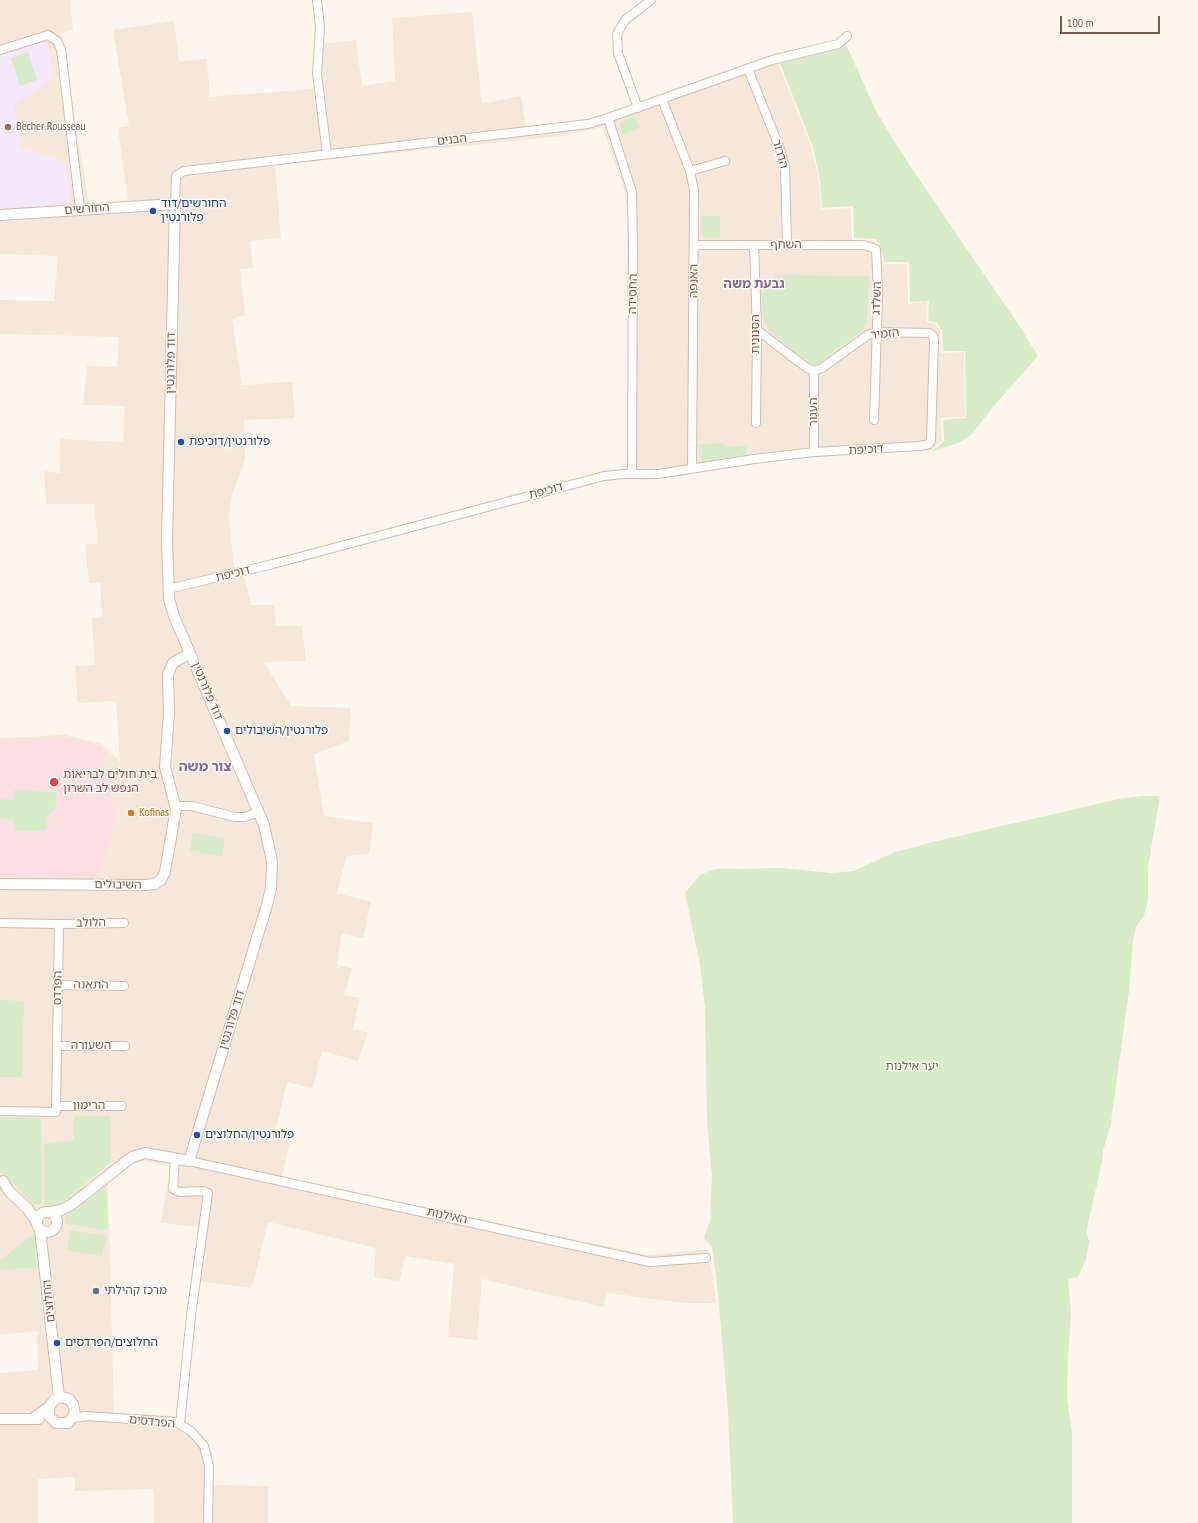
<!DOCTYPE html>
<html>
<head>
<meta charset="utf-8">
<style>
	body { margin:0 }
	#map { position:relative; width:1198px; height:1523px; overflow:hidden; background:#fdf6ec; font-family:"PT Sans Narrow",sans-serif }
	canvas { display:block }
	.scale { position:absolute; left:1060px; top:16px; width:100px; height:18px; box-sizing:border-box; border:2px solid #7a5c4d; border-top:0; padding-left:5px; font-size:12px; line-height:14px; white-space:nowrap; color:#7a5c4d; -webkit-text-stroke:3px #fffaf3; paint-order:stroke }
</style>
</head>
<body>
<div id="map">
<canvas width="1198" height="1523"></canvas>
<div class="scale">100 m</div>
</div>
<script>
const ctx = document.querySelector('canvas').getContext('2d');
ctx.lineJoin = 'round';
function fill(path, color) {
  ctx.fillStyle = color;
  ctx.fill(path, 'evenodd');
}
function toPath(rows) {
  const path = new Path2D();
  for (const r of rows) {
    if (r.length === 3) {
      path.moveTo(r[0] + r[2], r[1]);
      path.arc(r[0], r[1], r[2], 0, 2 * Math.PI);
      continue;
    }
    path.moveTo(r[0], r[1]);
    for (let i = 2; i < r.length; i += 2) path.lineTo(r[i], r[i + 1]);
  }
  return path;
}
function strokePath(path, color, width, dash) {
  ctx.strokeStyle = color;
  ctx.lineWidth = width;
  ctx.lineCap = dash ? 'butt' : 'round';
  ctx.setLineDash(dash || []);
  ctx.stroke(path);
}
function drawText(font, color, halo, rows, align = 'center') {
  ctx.font = font + ' "PT Sans Narrow","Noto Sans Hebrew",sans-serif';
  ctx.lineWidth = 3;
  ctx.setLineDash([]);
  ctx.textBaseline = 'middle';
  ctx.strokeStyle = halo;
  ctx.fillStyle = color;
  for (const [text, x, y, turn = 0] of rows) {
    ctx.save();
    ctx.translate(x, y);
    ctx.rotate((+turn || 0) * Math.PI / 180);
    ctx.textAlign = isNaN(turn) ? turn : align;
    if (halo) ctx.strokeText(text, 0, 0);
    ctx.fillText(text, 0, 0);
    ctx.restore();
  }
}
const residential = toPath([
	[0,0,70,0,73,29,61,33,89,204,128,200,118,128,129,126,113,30,174,21,179,61,207,59,210,97,323,88,320,44,356,40,362,86,395,81,392,18,472,12,482,104,521,96,526,127,594,119,775,56,812,148,819,181,821,210,851,208,852,240,874,241,880,248,883,264,907,264,908,304,927,302,926,322,935,324,940,331,941,353,964,352,965,417,941,418,942,441,931,450,766,460,681,475,645,480,628,479,627,209,624,188,602,127,562,136,275,165,281,238,250,241,253,268,240,269,245,315,232,319,242,385,292,382,295,418,244,420,245,460,231,498,229,519,234,567,244,576,251,605,274,605,276,626,302,626,306,661,264,662,291,706,351,708,349,741,314,754,324,816,373,823,369,854,347,856,337,893,371,902,363,938,342,933,337,964,352,969,344,995,360,998,353,1029,368,1033,358,1061,322,1051,313,1088,287,1082,276,1129,292,1132,282,1177,648,1255,709,1249,716,1303,685,1303,607,1293,603,1307,482,1279,477,1340,448,1337,454,1264,406,1256,399,1281,374,1277,376,1248,268,1222,252,1288,196,1281,202,1227,161,1223,170,1167,145,1161,132,1164,108,1184,114,1413,173,1416,194,1426,206,1445,212,1485,268,1486,268,1523,154,1523,154,1489,75,1491,75,1477,38,1479,38,1523,0,1523,0,1373,38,1370,37,1331,0,1335,0,738,65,735,102,744,120,762,116,701,78,703,75,666,95,665,92,618,102,617,100,582,89,583,85,544,98,544,94,504,46,504,44,471,60,473,60,439,123,442,125,406,83,405,87,366,117,367,119,337,0,334,0,300,54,301,58,256,0,254]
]);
const education = toPath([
	[37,43,46,43,48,47,53,79,14,105,20,148,66,163,71,198,70,202,65,204,0,209,0,56]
]);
const medical = toPath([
	[64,737,101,747,116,818,103,864,96,876,0,876,0,739]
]);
const green = toPath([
	[844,40,877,113,908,163,1020,327,1038,356,992,408,971,435,958,443,931,452,944,441,943,420,966,418,965,351,943,351,942,330,936,322,928,321,929,301,910,302,909,262,884,262,881,247,875,239,854,238,853,206,822,208,820,181,813,147,776,53],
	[28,52,37,80,20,86,11,58],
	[634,116,639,128,622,135,620,124,623,121],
	[701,216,720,216,720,238,702,237],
	[775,275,869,276,867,323,861,331,821,362,815,365,808,364,769,330,763,321,761,286,775,285],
	[724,443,725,447,746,446,746,455,704,462,700,459,699,444],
	[14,790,57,792,55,808,48,815,46,831,16,831,14,820,0,818,0,799,13,800],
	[1141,796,1160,796,1148,867,1148,900,1144,915,1136,927,1133,940,1129,990,1111,1123,1103,1151,1102,1162,1086,1232,1089,1241,1086,1260,1078,1277,1068,1279,1071,1314,1068,1356,1067,1398,1072,1432,1072,1523,733,1523,728,1412,717,1283,712,1248,704,1238,710,1221,712,1176,707,1122,705,1008,700,965,685,893,701,874,716,869,781,868,831,873,854,871,895,852,941,840,1119,799],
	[193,832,225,839,222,857,190,850],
	[0,1000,24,1001,22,1077,0,1077],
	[74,1116,111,1116,111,1161,66,1201,55,1205,44,1206,44,1144,74,1140],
	[0,1117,41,1118,42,1204,33,1204,0,1171],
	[106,1185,107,1230,65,1224,65,1217],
	[71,1230,106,1236,102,1256,67,1250],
	[35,1233,36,1267,0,1270,0,1260]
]);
const minor = toPath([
	[317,0,320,27,317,74,327,154],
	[0,50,48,35,57,41,61,49,80,209],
	[748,69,780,149,785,167,787,245],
	[662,99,690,171,694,190,692,469],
	[638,108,618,53,617,34,625,20,651,0],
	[608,118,632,192,633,246,632,474],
	[690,171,725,161],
	[175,204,176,176,184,171,588,124,608,118,772,60,838,44,847,36],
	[695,245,864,245,876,249,878,294,874,420],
	[754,245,757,330,756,423],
	[814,452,814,371],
	[168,589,273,564,604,476,624,474,658,474,754,459,814,452,920,446,929,444,931,441,934,341,933,336,929,333,876,332,868,335,822,368,814,371,807,368,757,330],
	[175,806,192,806,235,817,245,817,259,812],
	[0,923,59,924,56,1112,0,1111],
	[59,924,124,923],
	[58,985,124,986],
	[57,1046,125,1046],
	[56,1106,122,1106],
	[175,1158,173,1189,179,1192,203,1191,208,1193,191,1316,180,1424],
	[189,1161,650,1262,706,1258],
	[73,1418,86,1416,176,1422,191,1431,204,1446,209,1466,208,1523]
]);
const tertiary = toPath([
	[0,215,175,204,167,539,169,599,174,616,264,825,272,861,271,888,267,905,189,1161,145,1153,132,1157,71,1205,61,1210,51,1212],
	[0,884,145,885,155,884,161,880,165,872,176,809,165,767,169,714,168,674,173,663,190,653],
	[3,1181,9,1191,28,1209,37,1223],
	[47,1222,10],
	[40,1229,59,1397],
	[0,1419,39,1419],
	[32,1419,49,1407,55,1399,59,1397,69,1399,73,1404,75,1414,68,1423,56,1423,49,1416,49,1407]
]);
const markers = [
	[8,127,4,"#8d6e63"],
	[153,211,4,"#1a4fb4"],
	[181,442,4,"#1a4fb4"],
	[227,731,4,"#1a4fb4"],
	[54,782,5,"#e0444e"],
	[131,813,4,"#e8710a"],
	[197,1135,4,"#1a4fb4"],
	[96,1291,4,"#5c6f8a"],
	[57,1343,4,"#1a4fb4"]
];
const educationNames = [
	["Becher Rousseau",16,127]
];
const streetNames = [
	["הבנים",452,140,-6],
	["הדרור",780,154,73],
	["החורשים",87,209,-4],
	["השחף",786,245,-1],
	["האנפה",694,281,-89],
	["החסידה",633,294,-89],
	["השלדג",877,298,-88],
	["הסנונית",756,334,-90],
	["הזמיר",885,334,-6],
	["דוד פלורנטין",171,363,-89],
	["העגור",814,412,-90],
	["דוכיפת",866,450,-3],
	["דוכיפת",546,491,-15],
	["דוכיפת",233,574,-14],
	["דוד פלורנטין",207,691,67],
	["השיבולים",118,885,1],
	["הלולב",91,923,-1],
	["התאנה",91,985,1],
	["הפרדס",58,988,-89],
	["דוד פלורנטין",232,1020,-73],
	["השעורה",91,1046],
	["הרימון",89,1106],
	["האילנות",447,1216,12],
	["החלוצים",49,1301,-96],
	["הפרדסים",152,1422,6]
];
const transitNames = [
	["החורשים/דוד",161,204],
	["פלורנטין",161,218],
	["פלורנטין/דוכיפת",189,442],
	["פלורנטין/השיבולים",235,731],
	["פלורנטין/החלוצים",205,1135],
	["החלוצים/הפרדסים",65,1343]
];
const healthNames = [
	["בית חולים לבריאות",63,775],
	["הנפש לב השרון",63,789]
];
const foodNames = [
	["Kofinas",139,813]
];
const parkNames = [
	["יער אילנות",912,1067]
];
const serviceNames = [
	["מרכז קהילתי",104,1291]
];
const neighbourhoodNames = [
	["גבעת משה",754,284]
];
const quarterNames = [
	["צור משה",205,767]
];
fill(residential, '#f5e8da');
fill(education, '#f3e8fa');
fill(medical, '#fbdfe3');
fill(green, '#d8ecc9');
strokePath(minor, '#d1beb0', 10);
strokePath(tertiary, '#d1beb0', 12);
strokePath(minor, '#fff', 8);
strokePath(tertiary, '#fff', 10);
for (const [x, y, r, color] of markers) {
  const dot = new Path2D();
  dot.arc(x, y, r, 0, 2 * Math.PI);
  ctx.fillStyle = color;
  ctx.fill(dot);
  strokePath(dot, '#fffaf3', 1.5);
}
drawText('12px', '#785e54', '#fffaf3', educationNames, 'left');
drawText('12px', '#7a5c4d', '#fffaf3', streetNames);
drawText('12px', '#164399', '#fffaf3', transitNames, 'left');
drawText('12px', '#be3a42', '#fffaf3', healthNames, 'left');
drawText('12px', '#c56008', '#fffaf3', foodNames, 'left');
drawText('12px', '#537a41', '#fffaf3', parkNames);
drawText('12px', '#4e5e75', '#fffaf3', serviceNames, 'left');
drawText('bold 13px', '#846695', '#fffaf3', neighbourhoodNames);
drawText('bold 14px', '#846695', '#fffaf3', quarterNames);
</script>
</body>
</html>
